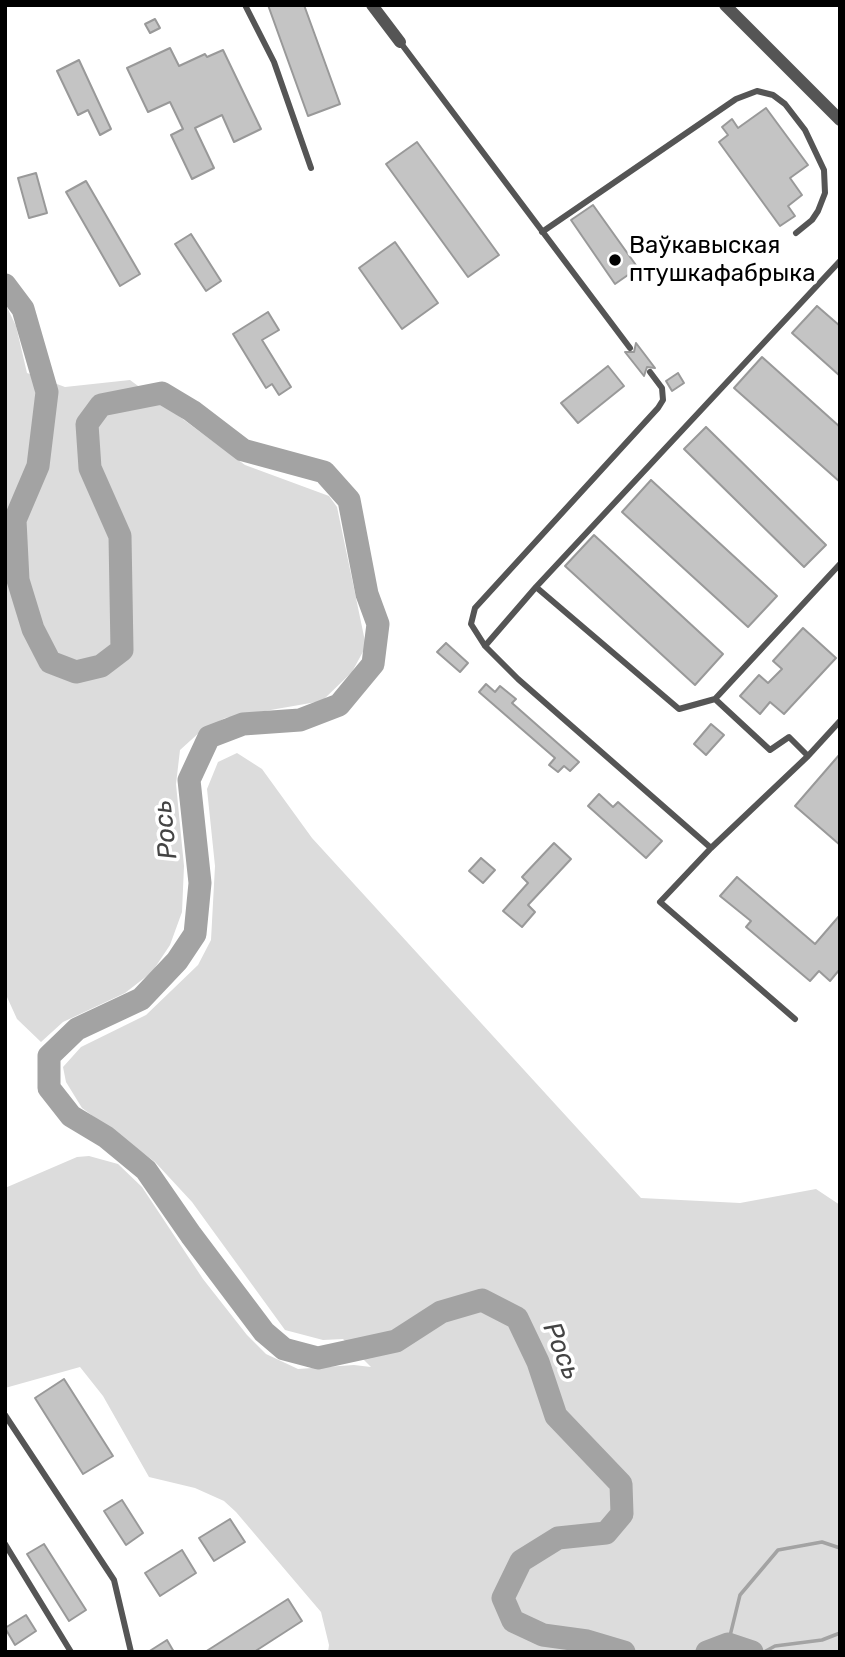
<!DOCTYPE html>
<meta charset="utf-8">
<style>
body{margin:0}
#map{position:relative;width:845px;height:1657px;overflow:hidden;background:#fff;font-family:Rubik,sans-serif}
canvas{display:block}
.frame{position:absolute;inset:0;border:7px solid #000;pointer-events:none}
</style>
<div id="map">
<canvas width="845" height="1657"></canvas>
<div class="frame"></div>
</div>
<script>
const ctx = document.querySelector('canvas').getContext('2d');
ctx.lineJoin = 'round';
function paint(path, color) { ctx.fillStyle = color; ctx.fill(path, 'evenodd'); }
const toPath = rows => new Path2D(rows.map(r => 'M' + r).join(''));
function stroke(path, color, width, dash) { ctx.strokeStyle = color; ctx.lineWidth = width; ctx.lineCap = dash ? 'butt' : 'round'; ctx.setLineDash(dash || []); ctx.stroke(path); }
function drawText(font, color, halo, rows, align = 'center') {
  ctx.font = font + ' Rubik,sans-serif'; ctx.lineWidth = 7; ctx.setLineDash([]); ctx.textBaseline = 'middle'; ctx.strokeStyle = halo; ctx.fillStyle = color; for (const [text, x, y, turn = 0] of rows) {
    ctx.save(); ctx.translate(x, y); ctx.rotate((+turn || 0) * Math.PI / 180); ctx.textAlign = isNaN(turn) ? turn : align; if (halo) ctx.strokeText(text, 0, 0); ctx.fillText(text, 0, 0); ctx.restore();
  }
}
const green = toPath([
 [5,303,16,326,27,373,65,387,130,380,245,465,329,496,337,507,366,646,352,672,322,701,225,718,201,731,180,750,176,784,184,866,182,912,170,945,152,972,125,993,63,1022,41,1042,17,1019,7,997,5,904],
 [237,753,262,769,312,838,641,1198,740,1203,816,1189,840,1205,840,1652,328,1652,329,1645,321,1612,236,1512,224,1501,195,1488,149,1477,103,1396,80,1367,5,1388,5,1188,77,1157,89,1156,118,1164,142,1187,203,1279,247,1335,266,1354,298,1369,354,1365,371,1367,343,1339,323,1340,285,1330,192,1202,155,1162,82,1108,66,1082,63,1067,81,1047,146,1015,198,965,211,940,215,866,207,789,218,762]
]);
const stream = toPath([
 [728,1644,740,1595,778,1550,822,1542,840,1548],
 [764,1652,775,1646,822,1640,840,1633]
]);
const river = toPath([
 [5,285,23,309,47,392,38,466,15,520,18,580,33,629,50,662,76,672,101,666,122,650,120,536,90,468,87,424,101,405,162,393,192,411,243,450,324,472,349,500,367,594,378,624,373,664,339,705,300,720,243,724,209,737,189,780,200,883,195,934,177,961,141,999,77,1029,49,1056,49,1088,71,1116,106,1137,146,1170,191,1235,264,1332,284,1349,318,1358,396,1341,441,1312,482,1300,517,1318,538,1362,556,1416,621,1484,622,1514,606,1533,558,1538,521,1561,503,1598,513,1621,543,1635,587,1641,624,1652],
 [707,1652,728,1644,752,1652]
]);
const building = toPath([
 [268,5,304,5,340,104,308,116,268,5],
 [155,19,160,28,150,33,145,24,155,19],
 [170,48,179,66,205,54,207,57,223,50,261,129,234,142,222,115,195,128,214,168,192,179,171,135,183,129,170,102,148,112,127,68,170,48],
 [79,60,111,129,100,135,88,110,78,115,57,71,79,60],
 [766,108,808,165,790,178,802,195,788,206,795,216,780,226,719,142,728,135,722,127,732,119,738,128,766,108],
 [417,142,499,255,468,277,386,164,417,142],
 [36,173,47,213,29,218,18,178,36,173],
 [86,181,140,274,120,286,66,192,86,181],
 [593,205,638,268,615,284,571,220,593,205],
 [191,234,221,281,206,291,175,244,191,234],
 [395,242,438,303,402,329,359,268,395,242],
 [817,306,840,326,840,376,792,333,817,306],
 [268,312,279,330,262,340,291,387,279,395,272,384,266,388,233,334,268,312],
 [636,343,655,368,647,367,644,376,625,352,634,352,636,343],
 [762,357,840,427,840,482,734,388,762,357],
 [608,366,624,386,578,423,561,403,608,366],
 [678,373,684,383,672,391,666,381,678,373],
 [706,427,826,545,804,567,684,449,706,427],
 [651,480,777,596,748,627,622,512,651,480],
 [594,535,723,654,695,685,565,566,594,535],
 [803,628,836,658,784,714,770,702,760,714,740,696,759,675,768,683,782,669,773,661,803,628],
 [446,643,468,663,460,672,437,652,446,643],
 [486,684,495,692,500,686,516,699,512,703,579,762,570,771,564,766,558,772,549,765,555,758,479,692,486,684],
 [711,724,724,735,706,755,694,744,711,724],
 [840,754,840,845,795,806,840,754],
 [599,794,613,807,618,802,662,841,646,858,588,806,599,794],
 [554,843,571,859,528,905,535,912,522,927,503,911,528,883,522,877,554,843],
 [481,858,495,870,483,883,469,871,481,858],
 [737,877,815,944,840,915,840,969,830,981,819,971,810,981,746,927,751,921,720,896,737,877],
 [64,1379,113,1456,83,1474,35,1398,64,1379],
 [122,1500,143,1533,126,1545,104,1511,122,1500],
 [230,1519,245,1542,214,1561,199,1538,230,1519],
 [44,1544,86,1610,69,1621,27,1554,44,1544],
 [182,1550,196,1573,160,1596,145,1573,182,1550],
 [288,1599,302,1621,254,1652,205,1652,288,1599],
 [26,1615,36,1631,15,1645,5,1628,26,1615],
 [167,1640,174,1652,148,1652,167,1640]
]);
const lane = toPath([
 [245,5,274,62,311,168],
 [400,42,630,348],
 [542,232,736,99,757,91,773,95,785,104,805,130,824,170,825,193,818,211,812,220,796,233],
 [650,372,662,388,663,400,658,408,475,608,471,624,485,646,518,679,711,848],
 [536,587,679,709,715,699],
 [485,646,536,587,840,261],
 [808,756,789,737,770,750,715,699,840,564],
 [795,1019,660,902,711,848,808,756,840,721],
 [5,1415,114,1580,131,1652],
 [5,1544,71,1652]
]);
const street = toPath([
 [372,5,400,42],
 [725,5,840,120]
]);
const markers = [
 [615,260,7,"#000"]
];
const poiNames = [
 ["Ваўкавыская",629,246],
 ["птушкафабрыка",629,274]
];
const waterNames = [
 ["Рось",166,830,-96],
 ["Рось",561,1351,68]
];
paint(green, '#dcdcdc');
stroke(stream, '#a3a3a3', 3.5);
stroke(river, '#a3a3a3', 23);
paint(building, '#c4c4c4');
stroke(building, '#999', 2);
stroke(lane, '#555', 6);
stroke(street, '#555', 12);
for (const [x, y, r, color] of markers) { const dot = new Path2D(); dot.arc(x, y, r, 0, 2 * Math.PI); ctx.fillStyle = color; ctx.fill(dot); stroke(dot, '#fff', 2.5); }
drawText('24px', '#000', '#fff', poiNames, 'left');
drawText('italic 26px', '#444', '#fff', waterNames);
</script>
